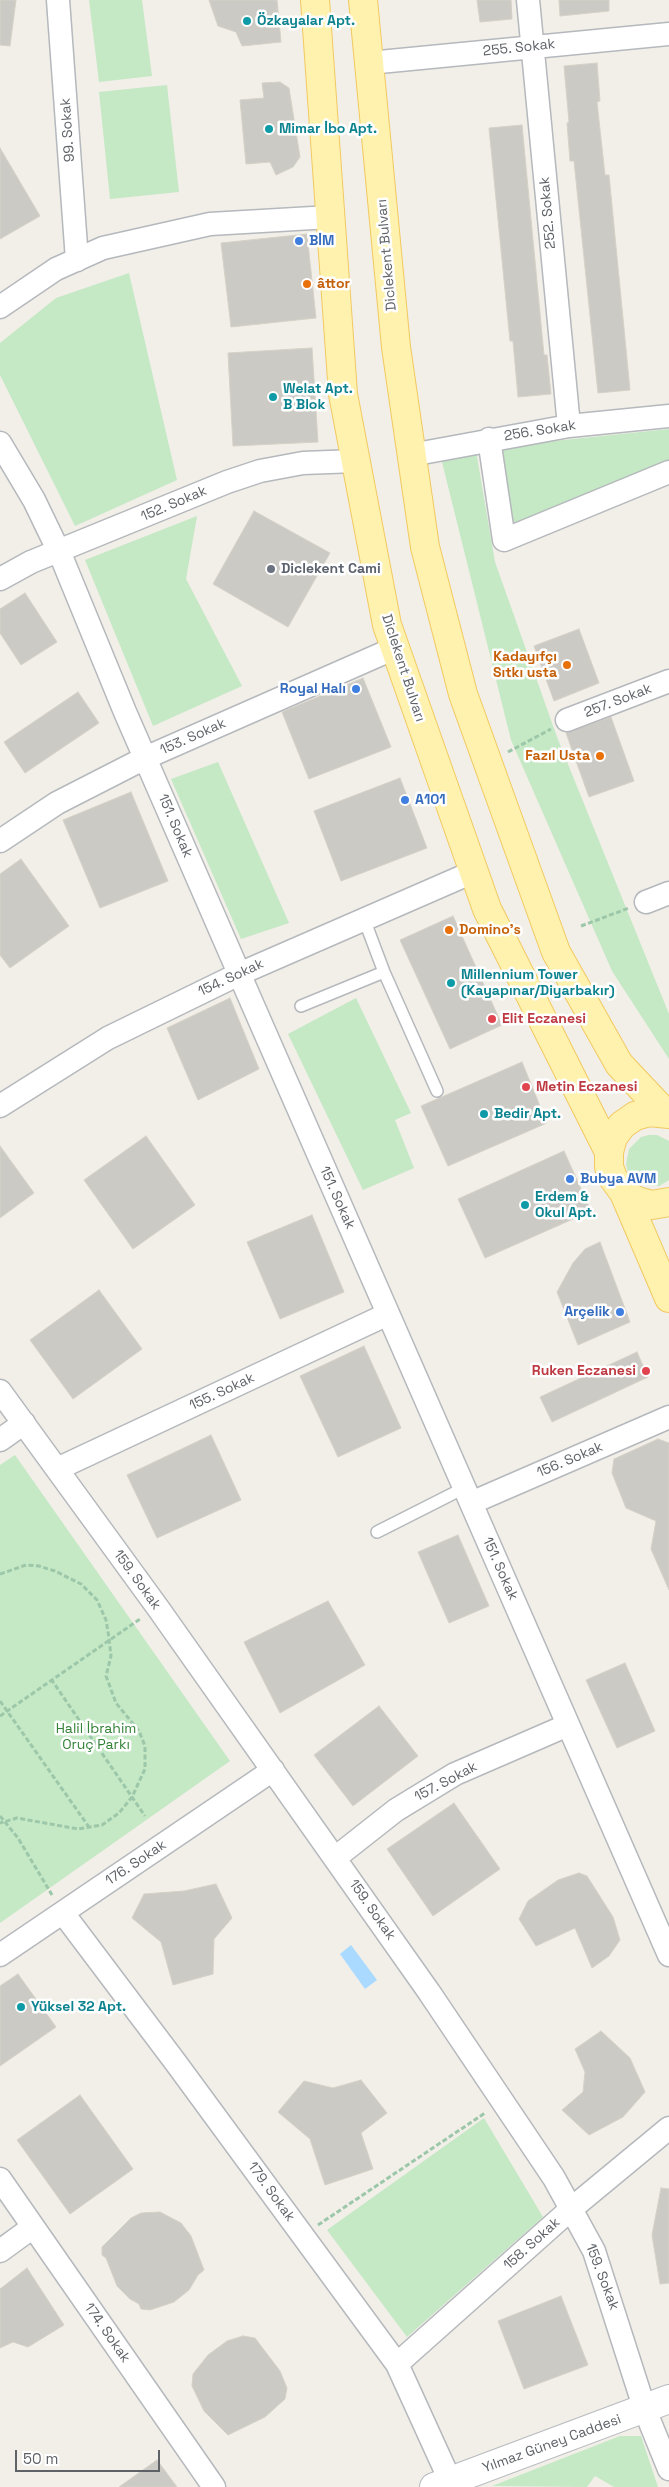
<!DOCTYPE html>
<meta charset="utf-8">
<style>
body{margin:0}
#map{position:relative;width:669px;height:2487px;overflow:hidden;background:#f1efe8;font-family:"Space Grotesk",sans-serif}
canvas{display:block}
.scale{position:absolute;left:15px;top:2450px;width:145px;height:22px;box-sizing:border-box;border:2px solid #5f6368;border-top:0;padding-left:6px;font-size:15px;line-height:18px;white-space:nowrap;color:#5f6368;-webkit-text-stroke:4px #fff;paint-order:stroke}
</style>
<div id="map">
<canvas width="669" height="2487"></canvas>
<div class="scale">50 m</div>
</div>
<script>
const ctx = document.querySelector('canvas').getContext('2d');
ctx.lineJoin = 'round';
function paint(path, color) { ctx.fillStyle = color; ctx.fill(path, 'evenodd'); }
const toPath = rows => new Path2D(rows.map(r => 'M' + r).join(''));
function stroke(path, color, width, dash) { ctx.strokeStyle = color; ctx.lineWidth = width; ctx.lineCap = dash ? 'butt' : 'round'; ctx.setLineDash(dash || []); ctx.stroke(path); }
function drawText(font, color, halo, rows, align = 'center') {
  ctx.font = font + ' "Space Grotesk",sans-serif'; ctx.lineWidth = 5; ctx.setLineDash([]); ctx.textBaseline = 'middle'; ctx.strokeStyle = halo; ctx.fillStyle = color; for (const [text, x, y, turn = 0] of rows) {
    ctx.save(); ctx.translate(x, y); ctx.rotate((+turn || 0) * Math.PI / 180); ctx.textAlign = isNaN(turn) ? turn : align; if (halo) ctx.strokeText(text, 0, 0); ctx.fillText(text, 0, 0); ctx.restore();
  }
}
const green = toPath([
 [89,0,142,0,152,76,99,82],
 [167,85,179,192,110,199,99,92],
 [129,273,177,480,75,526,0,375,0,343,56,298],
 [669,429,669,464,509,528,497,447],
 [476,451,495,562,557,737,669,1014,669,1059,612,971,511,740,441,458],
 [197,516,186,579,242,686,153,726,85,560],
 [218,762,289,923,241,939,171,779],
 [356,998,411,1113,395,1120,414,1168,363,1190,288,1034],
 [649,1135,657,1135,669,1141,669,1180,659,1186,641,1185,628,1173,626,1164,629,1149,641,1137],
 [15,1455,230,1761,0,1923,0,1465],
 [484,2118,543,2217,407,2337,327,2230],
 [620,2436,641,2436,658,2487,614,2487,595,2476,587,2487,492,2486]
]);
const water = toPath([
 [351,1945,377,1980,365,1989,340,1954]
]);
const building = toPath([
 [0,0,16,0,10,46,0,45,0,0],
 [209,0,277,0,281,42,242,46,236,32,218,26,209,0],
 [477,0,511,0,512,19,480,22,477,0],
 [559,0,609,0,609,11,560,16,559,0],
 [597,63,600,101,597,102,605,175,609,175,630,390,598,393,574,161,570,161,567,123,569,122,564,66,597,63],
 [280,82,289,88,300,157,293,167,276,175,270,162,246,164,240,100,264,98,262,83,280,82],
 [522,125,544,355,547,355,551,394,518,397,513,341,510,341,489,128,522,125],
 [0,148,40,216,0,239,0,148],
 [307,234,316,318,231,327,221,243,307,234],
 [312,348,318,442,233,446,228,353,312,348],
 [254,511,330,553,288,627,213,584,254,511],
 [25,593,57,642,21,665,0,633,0,609,25,593],
 [579,629,599,683,554,701,534,646,579,629],
 [363,678,391,747,309,779,282,712,363,678],
 [78,692,99,723,25,773,4,742,78,692],
 [611,717,634,781,589,797,566,733,611,717],
 [400,778,427,848,341,881,314,811,400,778],
 [131,792,168,881,100,908,63,820,131,792],
 [21,859,69,926,10,968,0,955,0,874,21,859],
 [453,916,502,1025,450,1049,400,940,453,916],
 [230,998,259,1069,198,1100,167,1028,230,998],
 [522,1062,547,1123,448,1166,421,1106,522,1062],
 [146,1136,195,1205,133,1249,84,1180,146,1136],
 [0,1146,34,1193,0,1218,0,1146],
 [564,1151,591,1211,485,1258,458,1199,564,1151],
 [312,1215,344,1292,280,1319,247,1242,312,1215],
 [600,1242,630,1322,578,1345,557,1292,573,1263,585,1249,600,1242],
 [99,1290,142,1349,73,1399,30,1340,99,1290],
 [364,1346,401,1428,338,1457,300,1376,364,1346],
 [637,1352,648,1377,552,1422,540,1397,637,1352],
 [211,1435,241,1500,157,1538,127,1475,211,1435],
 [658,1439,669,1443,669,1590,651,1549,656,1521,626,1508,612,1473,614,1459,658,1439],
 [458,1535,489,1606,449,1623,418,1552,458,1535],
 [328,1601,365,1665,280,1713,244,1642,328,1601],
 [625,1663,655,1731,617,1748,586,1680,625,1663],
 [379,1706,418,1756,353,1806,314,1755,379,1706],
 [454,1803,500,1869,433,1916,387,1849,454,1803],
 [579,1873,587,1876,613,1917,620,1940,609,1956,592,1968,575,1928,536,1946,519,1919,528,1901,558,1880,579,1873],
 [216,1884,232,1918,214,1939,213,1974,173,1985,161,1942,132,1918,144,1894,184,1891,216,1884],
 [18,1974,56,2027,0,2066,0,1986,18,1974],
 [601,2031,630,2058,645,2092,623,2117,589,2135,562,2110,583,2092,585,2072,575,2049,601,2031],
 [361,2080,387,2113,361,2133,373,2169,325,2185,310,2139,278,2112,304,2081,333,2088,361,2080],
 [80,2095,133,2169,70,2214,17,2140,80,2095],
 [661,2188,669,2189,669,2283,660,2284,652,2235,661,2188],
 [160,2212,181,2223,191,2236,204,2270,198,2275,189,2290,174,2302,150,2310,141,2309,139,2304,130,2299,117,2286,106,2258,102,2255,102,2247,131,2218,141,2213,160,2212],
 [27,2268,64,2325,28,2347,13,2342,0,2348,0,2289,27,2268],
 [561,2296,588,2365,524,2389,498,2321,561,2296],
 [243,2336,255,2338,280,2371,287,2388,285,2399,265,2417,228,2435,204,2411,192,2386,193,2374,208,2355,227,2341,243,2336],
 [157,2460,177,2487,119,2487,157,2460]
]);
const path = toPath([
 [508,752,551,729],
 [581,926,629,908],
 [0,1574,26,1565,39,1566,55,1571,81,1584,97,1600,106,1620,109,1638,111,1656,106,1676,116,1703,139,1731,145,1746,145,1769,132,1797,119,1813,102,1825,78,1829,17,1818,0,1823],
 [51,1679,145,1816],
 [0,1701,89,1827],
 [0,1716,140,1619],
 [0,1816,18,1838,52,1895],
 [318,2225,485,2113]
]);
const lane = toPath([
 [364,919,384,972,437,1091],
 [301,1006,384,972],
 [377,1532,464,1488]
]);
const street = toPath([
 [58,0,77,260],
 [528,0,569,426],
 [369,63,669,34],
 [0,307,56,269,103,248,210,224,330,217],
 [489,439,504,540,669,472],
 [0,443,34,500,61,556,125,712,252,1003,669,1955],
 [411,455,569,426,669,416],
 [0,579,31,562,227,482,260,471,303,463,356,461],
 [567,720,669,681],
 [0,841,57,803,145,758,395,648],
 [646,902,669,893],
 [0,1106,108,1038,239,974,473,872],
 [0,1391,158,1608,429,1992,554,2178,594,2251,645,2410,669,2469],
 [0,1440,24,1423],
 [57,1469,388,1314],
 [471,1503,669,1417],
 [335,1858,396,1810,455,1774,568,1725],
 [63,1913,176,2063,397,2364,453,2487],
 [0,1955,273,1770],
 [0,2179,214,2487],
 [0,2251,33,2227],
 [397,2364,571,2209,669,2128]
]);
const secondary = toPath([
 [434,2487,669,2399]
]);
const primary = toPath([
 [315,0,343,394,387,625,487,909,609,1152],
 [363,0,396,347,425,547,463,694,556,952,619,1064,665,1113],
 [669,1114,649,1112,635,1116,622,1125,613,1137,609,1152,609,1167,613,1178,624,1193,637,1201,652,1205,669,1202],
 [624,1193,669,1298]
]);
const markers = [
 [247,21,5,"#0f9aa8"],
 [269,129,5,"#0f9aa8"],
 [299,241,5,"#3f7fe0"],
 [307,284,5,"#e8710a"],
 [273,397,5,"#0f9aa8"],
 [271,569,5,"#6b7280"],
 [567,665,5,"#e8710a"],
 [356,689,5,"#3f7fe0"],
 [600,756,5,"#e8710a"],
 [405,800,5,"#3f7fe0"],
 [449,930,5,"#e8710a"],
 [451,983,5,"#0f9aa8"],
 [492,1019,5,"#e0444e"],
 [526,1087,5,"#e0444e"],
 [484,1114,5,"#0f9aa8"],
 [570,1179,5,"#3f7fe0"],
 [525,1205,5,"#0f9aa8"],
 [620,1312,5,"#3f7fe0"],
 [646,1371,5,"#e0444e"],
 [21,2007,5,"#0f9aa8"]
];
const cultureNames = [
 ["Özkayalar Apt.",257,21],
 ["Mimar İbo Apt.",279,129],
 ["Welat Apt.",283,389],
 ["B Blok",283,405],
 ["Millennium Tower",461,975],
 ["(Kayapınar/Diyarbakır)",461,991],
 ["Bedir Apt.",494,1114],
 ["Erdem &",535,1197],
 ["Okul Apt.",535,1213],
 ["Yüksel 32 Apt.",31,2007]
];
const streetNames = [
 ["255. Sokak",519,48,-6],
 ["99. Sokak",68,130,-94],
 ["252. Sokak",548,213,-95],
 ["Diclekent Bulvarı",387,255,-95],
 ["256. Sokak",540,431,-9],
 ["152. Sokak",174,504,-23],
 ["Diclekent Bulvarı",403,668,72],
 ["257. Sokak",618,701,-21],
 ["153. Sokak",193,737,-24],
 ["151. Sokak",175,826,67],
 ["154. Sokak",231,978,-25],
 ["151. Sokak",337,1198,66],
 ["155. Sokak",222,1392,-25],
 ["156. Sokak",570,1460,-23],
 ["151. Sokak",500,1569,66],
 ["159. Sokak",137,1580,54],
 ["157. Sokak",446,1782,-28],
 ["176. Sokak",136,1863,-34],
 ["159. Sokak",372,1910,55],
 ["179. Sokak",271,2192,54],
 ["158. Sokak",532,2244,-42],
 ["159. Sokak",602,2277,69],
 ["174. Sokak",107,2333,55],
 ["Yılmaz Güney Caddesi",552,2444,-20]
];
const shopNames = [
 ["BİM",309,241],
 ["Royal Halı",346,689,"right"],
 ["A101",415,800],
 ["Bubya AVM",580,1179],
 ["Arçelik",610,1312,"right"]
];
const foodNames = [
 ["âttor",317,284],
 ["Kadayıfçı",557,657,"right"],
 ["Sıtkı usta",557,673,"right"],
 ["Fazıl Usta",590,756,"right"],
 ["Domino's",459,930]
];
const worshipNames = [
 ["Diclekent Cami",281,569]
];
const healthNames = [
 ["Elit Eczanesi",502,1019],
 ["Metin Eczanesi",536,1087],
 ["Ruken Eczanesi",636,1371,"right"]
];
const parkNames = [
 ["Halil İbrahim",96,1729],
 ["Oruç Parkı",96,1745]
];
paint(green, '#c5e8c5');
paint(water, '#aadaff');
paint(building, '#cccac5');
stroke(building, '#d6d1c6', 1);
stroke(lane, '#b5b8bc', 14);
stroke(street, '#b5b8bc', 25);
stroke(secondary, '#b6babf', 30);
stroke(primary, '#f2c960', 30);
stroke(path, '#9cc7a9', 3, [5, 2.5]);
stroke(lane, '#fff', 11);
stroke(street, '#fff', 22);
stroke(secondary, '#fff', 28);
stroke(primary, '#fff2af', 28);
for (const [x, y, r, color] of markers) { const dot = new Path2D(); dot.arc(x, y, r, 0, 2 * Math.PI); ctx.fillStyle = color; ctx.fill(dot); stroke(dot, '#fff', 2); }
drawText('bold 14px', '#0d838f', '#fff', cultureNames, 'left');
drawText('14px', '#5f6368', '#fff', streetNames);
drawText('bold 14px', '#366cbe', '#fff', shopNames, 'left');
drawText('bold 14px', '#c56008', '#fff', foodNames, 'left');
drawText('bold 14px', '#5b616d', '#fff', worshipNames, 'left');
drawText('bold 14px', '#be3a42', '#fff', healthNames, 'left');
drawText('14px', '#348238', '#fff', parkNames);
</script>
